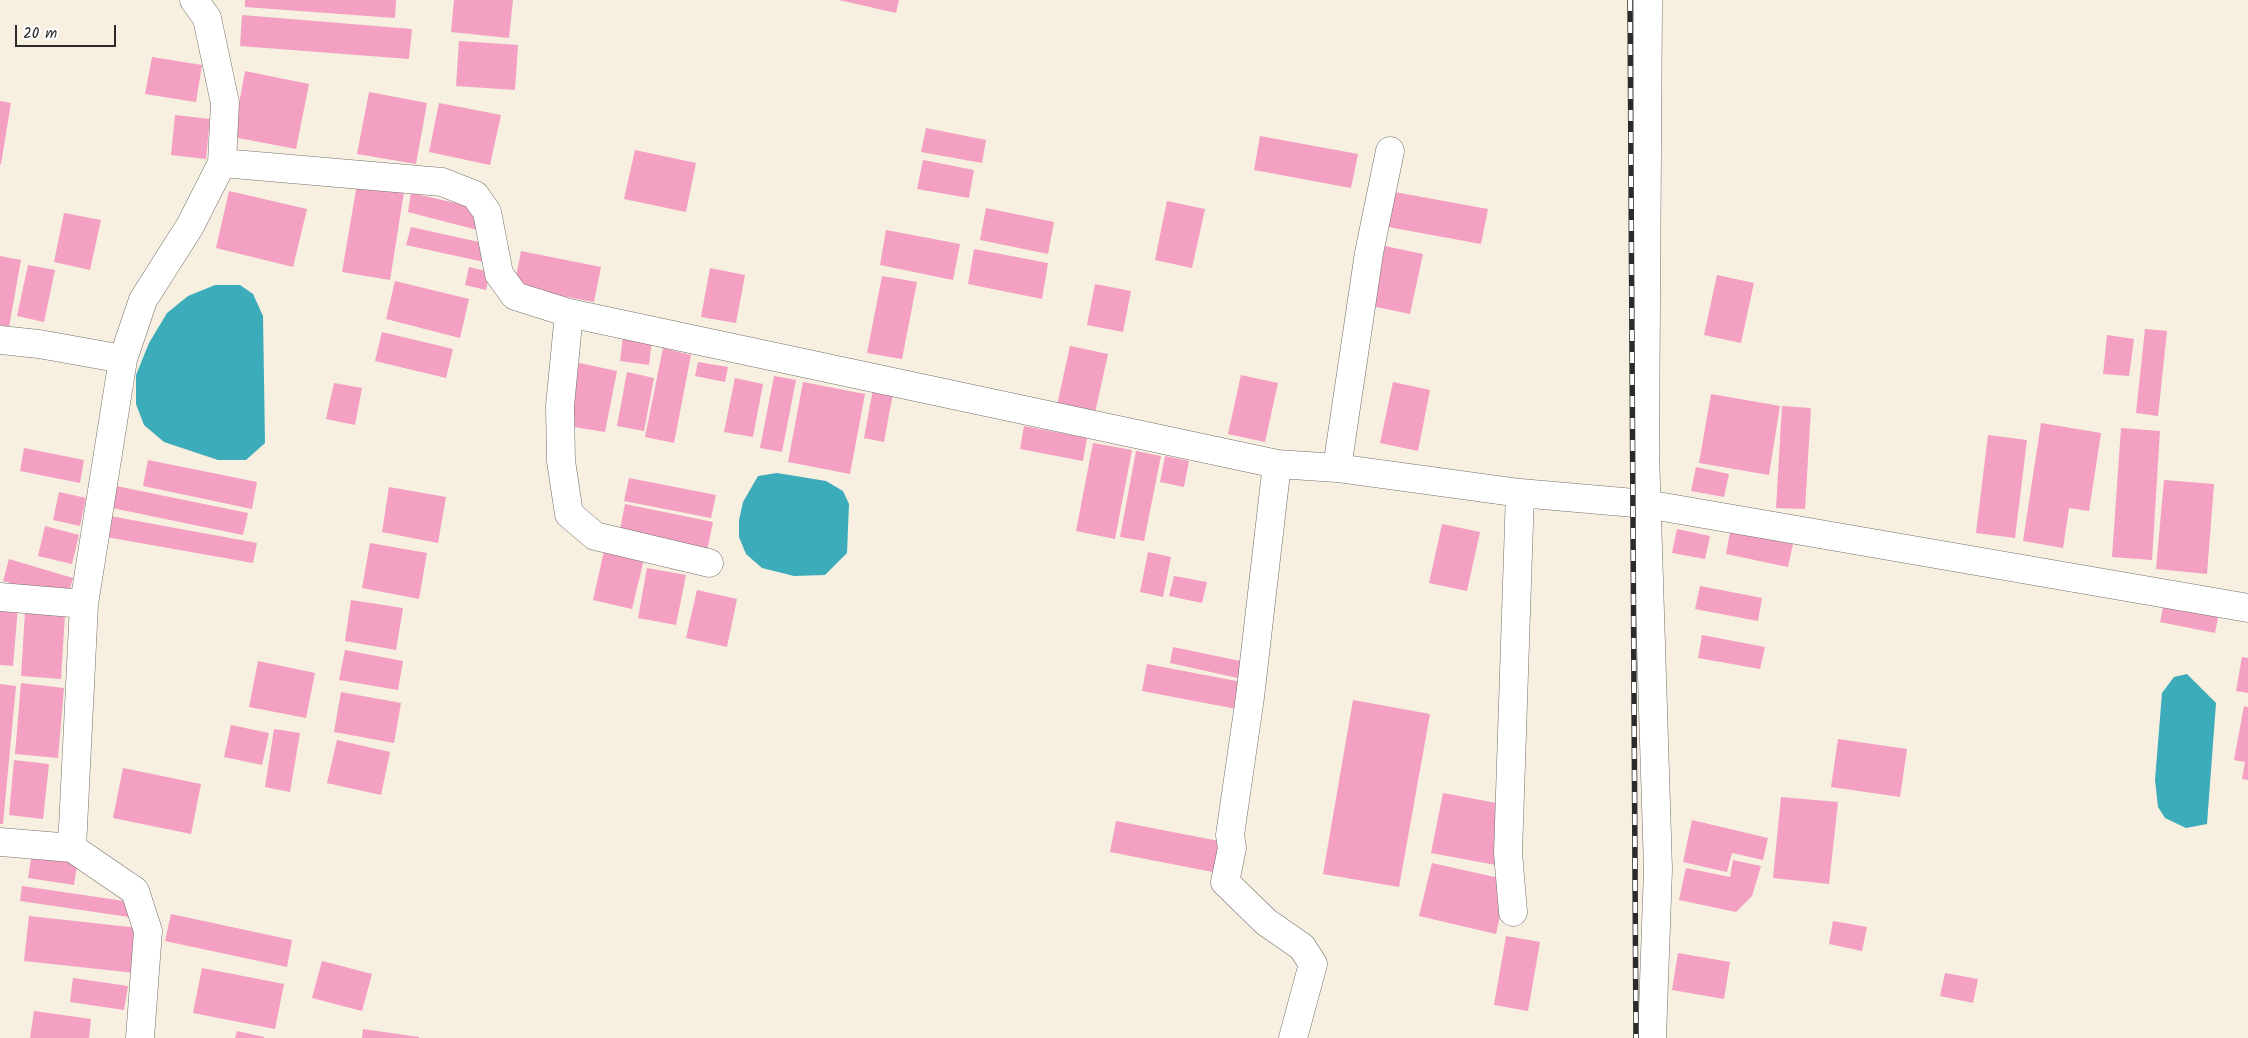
<!DOCTYPE html>
<style>
body{margin:0}
#map{position:relative;width:2248px;height:1038px;overflow:hidden;background:#f7efe0;font-family:Kalam,sans-serif}
canvas{display:block}
.scale{position:absolute;left:15px;top:25px;width:101px;height:22px;box-sizing:border-box;border:2px solid #2b2b2b;border-top:0;padding-left:6px;font-size:15px;line-height:18px;white-space:nowrap;color:#2b2b2b;-webkit-text-stroke:4px #fff;paint-order:stroke}
</style>
<div id="map">
<canvas width="2248" height="1038"></canvas>
<div class="scale">20 m</div>
</div>
<script>
const ctx = document.querySelector('canvas').getContext('2d');
ctx.lineJoin = 'round';
function paint(path, color) { ctx.fillStyle = color; ctx.fill(path, 'evenodd'); }
const toPath = rows => new Path2D(rows.map(r => 'M' + r).join(''));
function stroke(path, color, width, dash) { ctx.strokeStyle = color; ctx.lineWidth = width; ctx.lineCap = dash ? 'butt' : 'round'; ctx.setLineDash(dash || []); ctx.stroke(path); }
const water = toPath([
 [215,285,240,285,253,294,263,316,265,443,246,460,218,460,164,442,144,425,136,404,136,375,149,343,167,313,188,296],
 [777,473,826,481,843,491,849,504,847,553,825,575,794,576,762,568,746,554,739,537,739,520,743,502,758,476],
 [2187,674,2216,703,2207,824,2186,828,2165,818,2158,807,2155,780,2162,693,2174,677]
]);
const building = toPath([
 [245,0,396,0,395,18,245,7],
 [454,0,513,0,509,38,451,32],
 [839,0,899,0,896,13],
 [242,15,412,29,409,59,240,46],
 [459,41,518,45,515,90,456,86],
 [152,57,202,65,196,102,145,94],
 [245,71,309,84,296,149,233,137],
 [369,92,427,103,416,164,357,154],
 [0,101,11,103,1,164,0,164],
 [439,103,501,115,490,165,429,152],
 [175,115,210,119,206,159,171,155],
 [926,128,986,140,982,163,921,152],
 [1260,136,1358,154,1351,188,1254,170],
 [635,150,696,163,686,212,624,199],
 [923,160,974,170,969,198,917,189],
 [357,184,404,192,390,280,342,272],
 [229,191,307,209,293,267,216,248],
 [1389,191,1488,209,1481,244,1383,226],
 [411,193,478,208,485,232,408,212],
 [1167,201,1205,209,1192,268,1155,260],
 [986,208,1054,222,1048,254,980,240],
 [64,213,101,220,90,270,54,262],
 [411,227,488,244,484,262,406,245],
 [886,230,960,244,953,280,880,265],
 [1385,246,1423,254,1410,314,1372,306],
 [974,249,1048,263,1042,299,968,284],
 [521,251,601,267,594,302,514,287],
 [0,256,21,260,9,327,0,325],
 [28,265,55,270,44,322,17,316],
 [469,267,490,272,486,290,465,285],
 [710,268,745,275,736,323,701,317],
 [1717,275,1754,283,1741,343,1704,335],
 [882,276,917,282,902,359,867,353],
 [395,281,469,299,460,338,386,319],
 [1095,284,1131,291,1123,332,1087,325],
 [2145,329,2167,331,2158,416,2136,413],
 [382,332,453,349,446,378,375,361],
 [2107,335,2134,339,2129,376,2103,374],
 [623,336,652,340,649,365,620,361],
 [1070,346,1108,354,1095,413,1057,405],
 [663,348,691,355,674,443,645,437],
 [698,362,728,367,725,382,695,376],
 [579,363,617,371,605,432,568,426],
 [627,372,654,378,644,431,617,426],
 [1241,375,1278,383,1265,442,1228,434],
 [774,376,796,380,782,452,760,448],
 [735,378,763,384,753,437,724,432],
 [803,382,865,394,850,474,788,462],
 [1393,382,1430,390,1418,451,1380,443],
 [334,383,362,388,355,425,326,419],
 [873,389,893,393,884,442,864,438],
 [1711,394,1780,406,1769,475,1699,463],
 [1782,406,1811,408,1805,509,1776,508],
 [2041,423,2101,433,2089,511,2069,508,2063,548,2023,541],
 [1024,426,1087,438,1083,461,1020,449],
 [2121,428,2160,431,2152,560,2112,557],
 [1988,435,2027,440,2015,538,1976,533],
 [1093,443,1132,450,1115,539,1076,531],
 [24,448,84,460,80,483,20,471],
 [1136,451,1161,456,1144,541,1120,537],
 [1165,456,1189,461,1184,487,1160,482],
 [148,460,257,482,252,509,143,486],
 [1696,467,1729,474,1724,497,1691,491],
 [629,478,716,495,711,518,624,501],
 [2164,480,2214,484,2207,574,2156,569],
 [116,486,248,513,243,535,112,508],
 [389,487,446,497,438,543,382,532],
 [59,492,86,498,80,526,53,520],
 [625,504,713,522,707,551,619,534],
 [110,516,257,543,253,563,106,537],
 [1442,524,1480,532,1467,591,1429,583],
 [45,526,79,535,72,564,38,556],
 [1677,529,1710,536,1705,559,1672,553],
 [1730,532,1793,544,1788,567,1726,554],
 [370,543,427,553,419,599,362,588],
 [604,551,644,559,632,609,593,600],
 [1148,552,1171,557,1163,597,1140,592],
 [9,559,73,578,67,599,3,581],
 [647,568,686,575,676,625,638,618],
 [1174,576,1207,582,1202,603,1169,596],
 [1700,586,1762,598,1758,621,1695,609],
 [697,590,737,599,727,647,686,638],
 [351,600,403,608,396,650,345,641],
 [2164,602,2219,612,2215,633,2160,622],
 [0,606,18,607,13,666,0,665],
 [25,612,65,615,61,679,21,676],
 [1702,635,1765,647,1760,669,1698,658],
 [1173,647,1245,662,1242,679,1170,663],
 [345,650,403,661,398,690,339,680],
 [2242,657,2248,658,2248,693,2236,691],
 [258,661,315,673,306,718,249,707],
 [1147,664,1247,683,1242,710,1142,691],
 [21,683,64,688,58,758,15,754],
 [0,684,16,686,3,824,0,824],
 [341,692,401,703,394,743,334,732],
 [1353,700,1430,714,1399,887,1323,874],
 [2244,706,2248,707,2248,780,2242,779,2245,762,2234,760],
 [231,725,269,733,262,765,224,757],
 [274,729,300,733,290,792,265,787],
 [1838,739,1907,749,1900,797,1831,787],
 [337,740,390,752,381,795,327,783],
 [14,760,49,764,43,819,9,815],
 [123,768,201,784,191,834,113,818],
 [1443,793,1507,805,1496,865,1431,853],
 [1781,797,1838,802,1829,884,1773,878],
 [1692,820,1768,838,1763,860,1732,853,1727,872,1683,862],
 [1116,821,1229,843,1223,874,1110,852],
 [32,852,78,859,74,885,28,878],
 [1733,860,1761,866,1752,896,1736,912,1679,900,1686,868,1730,877],
 [1432,863,1508,880,1496,934,1419,916],
 [22,886,131,902,129,917,20,901],
 [171,914,292,940,287,967,165,941],
 [29,916,139,928,135,973,24,961],
 [1833,921,1867,927,1862,951,1829,944],
 [1506,936,1540,942,1528,1011,1494,1005],
 [1678,953,1730,962,1724,999,1672,990],
 [322,961,372,974,362,1011,312,998],
 [202,968,284,984,275,1029,193,1013],
 [1945,973,1978,979,1973,1003,1940,996],
 [73,978,128,986,124,1010,70,1002],
 [34,1011,91,1019,89,1038,30,1038],
 [363,1029,419,1037,419,1038,362,1038],
 [237,1031,264,1037,264,1038,235,1038]
]);
const minor = toPath([
 [1648,0,1645,453,1658,869,1652,1038],
 [222,163,442,182,475,195,487,212,499,274,515,296,569,313,1277,464,1337,468,1520,493,1646,504,2248,608],
 [569,313,560,406,561,461,569,514,595,536,709,563],
 [0,340,39,344,123,359],
 [1277,464,1250,697,1230,835,1232,848,1225,882,1266,922,1302,947,1313,964,1293,1038],
 [1337,468,1369,253,1390,151],
 [0,597,84,604],
 [0,842,72,848,135,891,148,931,140,1038],
 [72,848,84,604,123,359,143,300,190,226,222,163,225,103,207,18,194,0],
 [1513,912,1508,853,1520,493]
]);
const rail = toPath([
 [1630,0,1636,1038]
]);
paint(water, '#3cabba');
paint(building, '#f3a0c2');
stroke(minor, '#72706a', 29);
stroke(minor, '#fff', 28);
stroke(rail, '#2b2b2b', 5.5);
stroke(rail, '#fff', 4, [11]);
</script>
